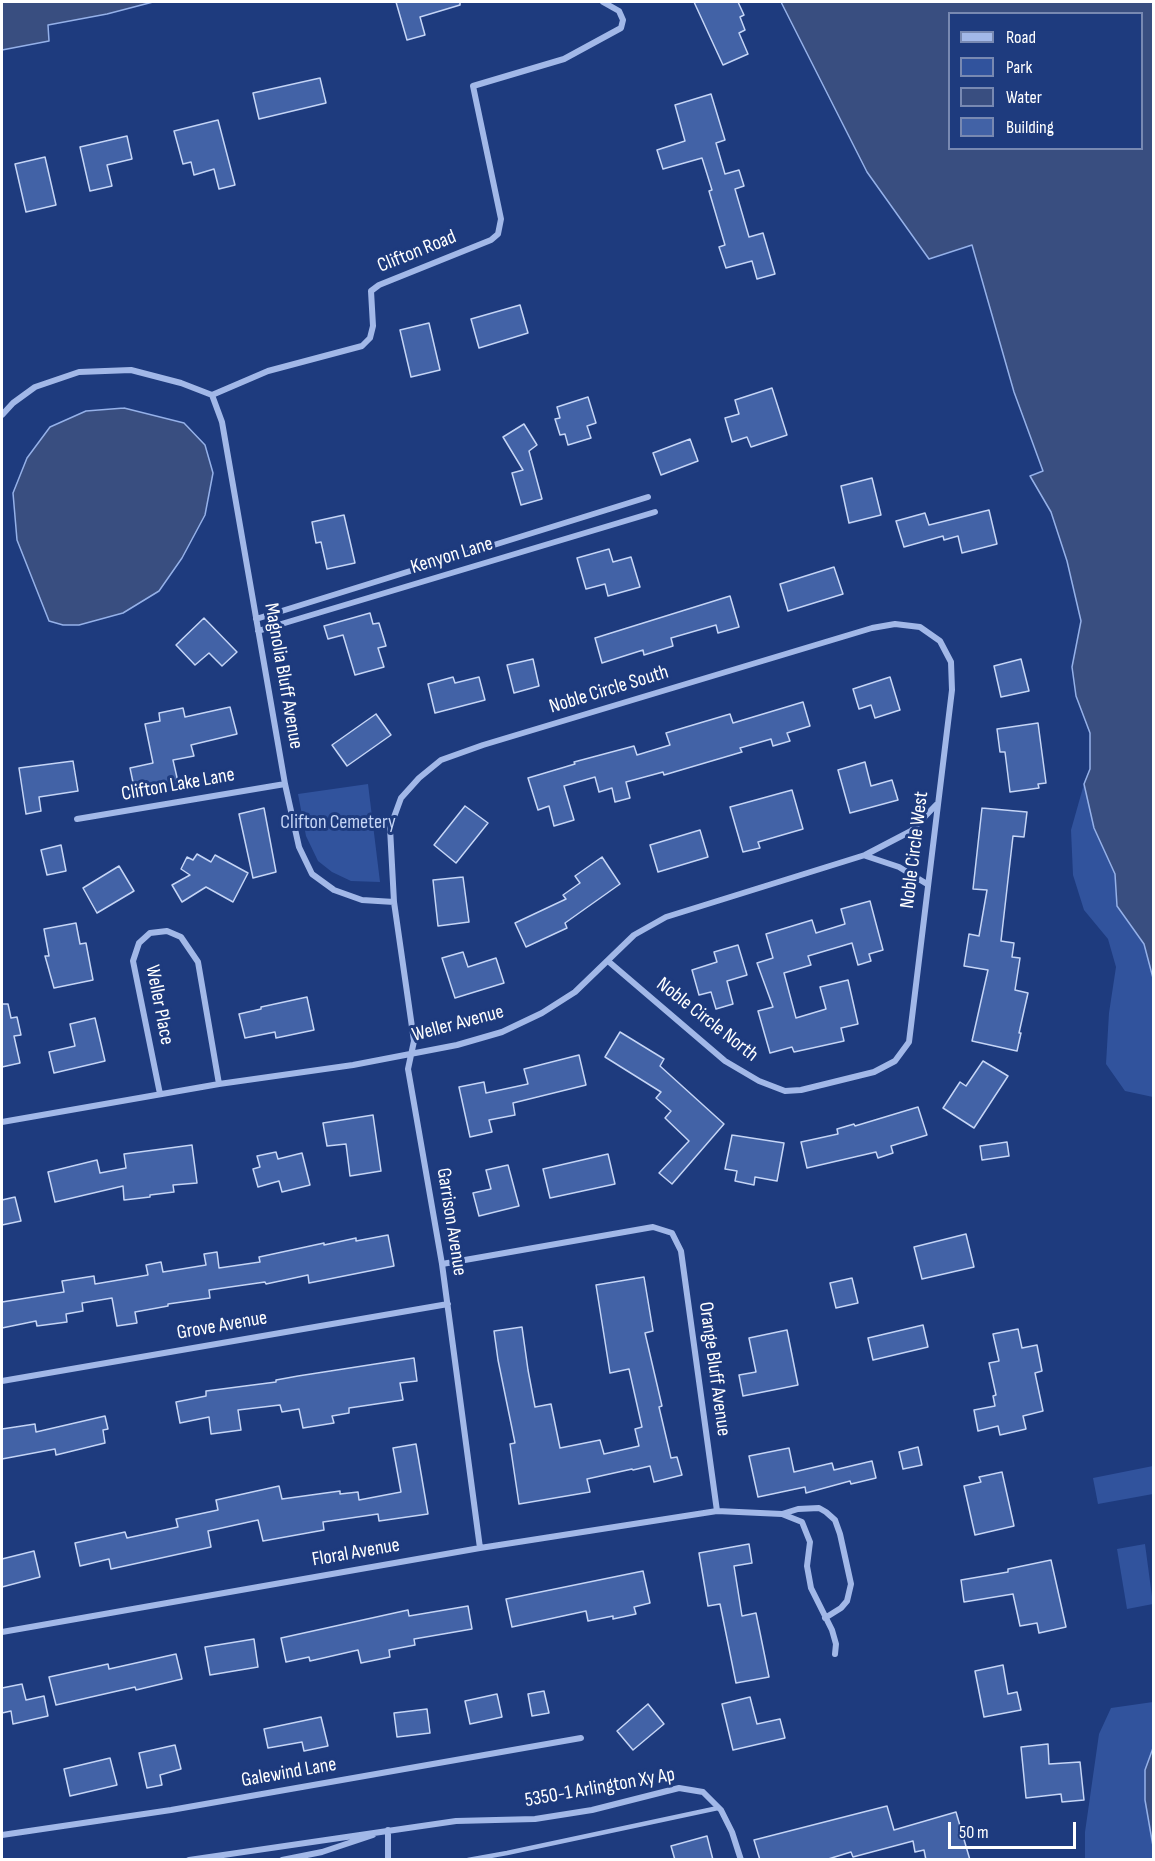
<!DOCTYPE html>
<style>
body{margin:0}
#map{position:relative;width:1155px;height:1861px;overflow:hidden;background:#1e3b7e;font-family:"Sofia Sans Condensed",sans-serif}
canvas{display:block}
.frame{position:absolute;inset:0;border:3px solid #fff;pointer-events:none}
.legend{position:absolute;left:948px;top:12px;width:195px;height:138px;box-sizing:border-box;background:#1e3b7e;border:2px solid #7889b2;margin:0;padding:8px 10px;list-style:none;font-size:18px;color:#fff}
.legend li{display:flex;align-items:center;gap:12px;height:30px}
.legend b{width:30px;border:2px solid #7889b2}
.scale{position:absolute;left:948px;top:1822px;width:128px;height:27px;box-sizing:border-box;border:3px solid #fff;border-top:0;padding-left:8px;font-size:18px;line-height:21px;white-space:nowrap;color:#fff;-webkit-text-stroke:4px #1e3b7e;paint-order:stroke}
</style>
<div id="map">
<canvas width="1155" height="1861"></canvas>
<div class="frame"></div>
<ul class="legend">
<li><b style="height:8px;background:#a2b8e8"></b>Road</li>
<li><b style="height:16px;background:#31539d"></b>Park</li>
<li><b style="height:16px;background:#394e80"></b>Water</li>
<li><b style="height:16px;background:#4262a6"></b>Building</li>
</ul>
<div class="scale">50 m</div>
</div>
<script>
const ctx = document.querySelector('canvas').getContext('2d');
ctx.lineJoin = 'round';
function paint(path, color) { ctx.fillStyle = color; ctx.fill(path, 'evenodd'); }
const toPath = rows => new Path2D(rows.map(r => 'M' + r).join(''));
function stroke(path, color, width, dash) { ctx.strokeStyle = color; ctx.lineWidth = width; ctx.lineCap = dash ? 'butt' : 'round'; ctx.setLineDash(dash || []); ctx.stroke(path); }
function drawText(font, color, halo, rows, align = 'center') {
  ctx.font = font + ' "Sofia Sans Condensed",sans-serif'; ctx.lineWidth = 6; ctx.setLineDash([]); ctx.textBaseline = 'middle'; ctx.strokeStyle = halo; ctx.fillStyle = color; for (const [text, x, y, turn = 0] of rows) {
    ctx.save(); ctx.translate(x, y); ctx.rotate((+turn || 0) * Math.PI / 180); ctx.textAlign = isNaN(turn) ? turn : align; if (halo) ctx.strokeText(text, 0, 0); ctx.fillText(text, 0, 0); ctx.restore();
  }
}
const green = toPath([
 [368,784,380,882,351,881,332,872,318,861,306,836,298,794],
 [1084,784,1094,828,1115,874,1117,906,1144,944,1153,978,1153,1097,1125,1091,1106,1064,1109,1013,1116,967,1108,939,1084,910,1073,875,1071,830],
 [1153,1466,1153,1494,1098,1504,1093,1478],
 [1145,1544,1153,1604,1127,1609,1117,1549],
 [1153,1702,1153,1748,1145,1770,1145,1800,1153,1846,1153,1859,1085,1860,1085,1832,1099,1734,1111,1708]
]);
const water = toPath([
 [2,2,153,2,107,14,48,25,49,41,2,50,2,2],
 [781,2,1153,2,1153,978,1144,944,1117,906,1115,874,1094,828,1084,784,1090,769,1090,733,1076,696,1072,667,1081,621,1067,561,1051,512,1030,476,1043,471,1014,392,972,245,929,259,867,172,781,2],
 [950,14,1142,14,1142,148,950,148,950,14],
 [124,408,184,423,205,445,213,473,205,515,182,558,159,591,123,613,79,625,63,625,49,621,17,540,13,493,27,458,50,427,86,411,124,408],
 [1153,1748,1153,1846,1145,1800,1145,1770,1153,1748]
]);
const building = toPath([
 [396,2,460,2,460,5,420,17,425,35,407,40,396,2],
 [694,2,738,2,744,15,740,17,745,30,739,33,748,54,723,65,694,2],
 [320,78,326,103,259,119,253,93,320,78],
 [711,94,725,140,716,143,725,174,739,170,744,186,735,189,749,237,763,233,775,274,757,279,752,261,726,268,719,247,725,245,709,191,712,190,702,158,663,169,657,150,685,141,675,105,711,94],
 [218,120,235,185,219,189,214,169,194,175,191,162,183,164,174,131,218,120],
 [127,136,132,159,107,165,112,186,90,191,80,147,127,136],
 [45,157,56,205,26,212,15,164,45,157],
 [520,305,528,333,479,348,471,319,520,305],
 [429,323,440,370,411,377,400,330,429,323],
 [772,388,787,435,751,447,747,437,732,442,725,418,739,414,735,400,772,388],
 [588,397,596,423,587,426,591,438,568,445,565,434,560,435,555,419,560,418,557,407,588,397],
 [524,424,537,445,529,451,542,499,521,505,512,473,523,470,503,437,524,424],
 [690,439,698,461,661,475,653,453,690,439],
 [872,478,881,515,849,523,841,486,872,478],
 [989,510,997,544,962,553,958,536,944,540,943,536,904,547,896,521,925,513,929,525,989,510],
 [344,515,355,563,327,569,321,542,316,543,312,522,344,515],
 [609,549,613,562,631,557,640,587,608,596,605,584,586,589,577,558,609,549],
 [834,567,843,594,788,611,780,584,834,567],
 [730,596,739,627,718,633,716,625,671,638,673,646,644,655,643,650,602,663,595,638,730,596],
 [370,613,373,624,379,623,386,646,378,648,384,667,355,675,343,635,328,639,324,626,370,613],
 [204,618,237,652,222,666,209,653,195,665,176,645,204,618],
 [533,659,539,686,514,693,507,665,533,659],
 [1021,659,1029,691,1001,697,994,666,1021,659],
 [453,677,455,683,479,677,485,700,435,713,428,684,453,677],
 [890,677,900,710,875,718,871,705,859,709,853,689,890,677],
 [803,702,810,726,787,733,790,741,773,746,771,739,740,748,742,752,664,775,663,772,626,782,630,798,615,802,612,788,599,792,595,777,564,786,574,820,554,826,549,806,538,810,528,778,575,764,574,762,634,746,637,755,670,745,666,733,730,714,733,723,803,702],
 [230,707,237,734,191,745,194,756,173,760,178,782,135,792,130,768,153,763,145,724,160,721,159,713,183,708,185,717,230,707],
 [376,714,391,735,347,766,332,745,376,714],
 [1038,723,1046,783,1038,784,1039,788,1010,792,1005,752,1000,752,997,729,1038,723],
 [73,761,78,791,39,797,41,811,26,814,19,768,73,761],
 [865,762,871,786,892,780,898,800,850,813,838,770,865,762],
 [792,790,803,829,758,842,760,848,743,852,730,807,792,790],
 [465,806,488,823,456,863,434,845,465,806],
 [264,808,276,872,253,878,239,814,264,808],
 [982,808,1027,812,1024,837,1013,836,1001,941,1014,943,1012,957,1020,958,1015,990,1028,993,1019,1033,1021,1033,1017,1051,972,1041,988,970,964,966,969,934,979,936,987,890,973,889,982,808],
 [700,830,708,857,658,872,650,845,700,830],
 [61,845,66,871,47,875,41,850,61,845],
 [197,854,211,862,215,855,248,873,233,902,206,887,182,902,172,885,190,875,181,869,187,857,193,860,197,854],
 [602,857,620,884,565,923,567,928,526,947,515,923,566,899,563,895,580,883,575,876,602,857],
 [119,866,134,891,97,913,83,888,119,866],
 [463,877,469,922,438,926,433,880,463,877],
 [870,901,883,950,869,954,871,961,858,965,852,943,808,956,811,965,784,973,796,1018,826,1009,820,987,848,980,858,1024,841,1028,844,1041,794,1052,792,1047,770,1053,758,1011,773,1007,757,963,773,958,766,934,812,920,816,933,845,924,841,909,870,901],
 [76,923,80,944,86,943,93,980,54,988,45,956,49,956,44,929,76,923],
 [738,945,747,975,727,981,733,1004,716,1009,711,992,699,995,692,970,717,962,714,952,738,945],
 [463,952,468,967,496,958,504,983,455,998,442,958,463,952],
 [307,997,314,1030,276,1038,275,1032,245,1038,239,1014,261,1009,261,1007,307,997],
 [2,1004,8,1004,11,1018,17,1017,21,1035,14,1036,20,1063,2,1067,2,1004],
 [95,1018,105,1061,54,1073,49,1052,75,1046,70,1024,95,1018],
 [620,1032,664,1059,660,1066,724,1124,672,1184,659,1173,689,1141,665,1118,671,1111,656,1098,661,1092,605,1057,620,1032],
 [579,1055,586,1085,513,1103,515,1115,489,1120,492,1132,470,1137,459,1087,484,1082,486,1093,528,1084,524,1069,579,1055],
 [983,1061,1008,1076,974,1128,943,1108,960,1082,966,1086,983,1061],
 [918,1107,927,1135,891,1146,893,1153,878,1158,876,1152,807,1168,801,1142,838,1134,837,1129,854,1124,855,1126,918,1107],
 [373,1115,381,1171,350,1176,346,1144,327,1146,323,1123,373,1115],
 [732,1135,784,1143,777,1181,755,1177,754,1185,735,1181,737,1171,725,1169,732,1135],
 [1007,1142,1009,1156,982,1160,980,1146,1007,1142],
 [192,1145,197,1183,173,1185,174,1192,150,1195,150,1197,124,1200,123,1186,55,1202,48,1172,97,1160,100,1173,126,1168,124,1154,192,1145],
 [276,1152,278,1159,302,1153,310,1185,282,1192,279,1181,258,1187,253,1169,260,1167,257,1156,276,1152],
 [608,1154,615,1184,550,1198,543,1169,608,1154],
 [508,1165,519,1206,479,1216,473,1193,491,1189,486,1170,508,1165],
 [15,1197,21,1221,2,1225,2,1200,15,1197],
 [966,1234,974,1267,922,1279,914,1247,966,1234],
 [388,1235,394,1266,309,1283,308,1275,266,1284,265,1282,209,1290,210,1298,168,1304,168,1306,135,1312,137,1323,117,1326,112,1298,82,1303,83,1311,66,1314,67,1322,37,1326,36,1321,2,1328,2,1302,64,1292,62,1281,94,1276,95,1284,148,1275,146,1265,161,1262,163,1272,206,1265,204,1254,217,1252,219,1268,260,1262,259,1257,324,1243,324,1245,356,1238,356,1241,388,1235],
 [644,1277,653,1331,645,1333,662,1406,659,1407,671,1458,677,1457,682,1475,654,1482,650,1466,633,1470,632,1469,587,1479,590,1492,519,1504,510,1444,515,1443,498,1360,494,1331,522,1327,528,1370,535,1407,551,1404,560,1448,600,1440,604,1454,639,1446,635,1429,642,1427,629,1369,610,1373,596,1285,644,1277],
 [852,1278,858,1303,836,1308,830,1283,852,1278],
 [923,1325,928,1347,873,1360,868,1338,923,1325],
 [1018,1329,1022,1348,1037,1345,1042,1371,1035,1373,1043,1411,1023,1416,1026,1429,1000,1435,998,1426,978,1431,974,1410,995,1406,993,1396,996,1395,989,1363,999,1361,993,1334,1018,1329],
 [787,1330,798,1385,743,1396,739,1375,756,1372,749,1338,787,1330],
 [414,1358,417,1381,400,1383,403,1400,349,1408,349,1413,332,1416,334,1423,303,1428,299,1409,282,1412,280,1405,238,1410,241,1430,211,1434,209,1417,180,1423,176,1402,206,1396,206,1391,276,1382,276,1380,298,1376,414,1358],
 [105,1416,108,1429,103,1430,105,1443,56,1455,55,1449,2,1459,2,1429,35,1424,36,1432,105,1416],
 [416,1444,428,1514,379,1521,378,1514,323,1522,324,1530,263,1541,258,1520,208,1531,211,1547,111,1569,109,1559,80,1566,75,1543,125,1532,127,1538,178,1527,176,1519,218,1510,216,1500,279,1486,282,1499,340,1491,340,1494,358,1492,359,1500,401,1492,393,1448,416,1444],
 [918,1447,922,1465,903,1469,899,1452,918,1447],
 [789,1448,794,1472,832,1463,834,1470,872,1461,876,1478,851,1484,850,1481,806,1493,805,1487,758,1497,749,1456,789,1448],
 [1002,1472,1014,1526,975,1535,964,1486,981,1482,979,1477,1002,1472],
 [749,1544,752,1563,734,1566,742,1616,756,1613,769,1677,736,1683,720,1604,708,1606,699,1553,749,1544],
 [34,1551,40,1577,2,1587,2,1559,34,1551],
 [1051,1560,1066,1627,1039,1633,1037,1623,1020,1626,1013,1594,964,1602,961,1580,1008,1572,1008,1569,1051,1560],
 [643,1571,650,1603,634,1607,636,1614,613,1619,613,1616,588,1621,586,1611,512,1627,506,1599,643,1571],
 [468,1606,472,1629,414,1639,415,1645,389,1650,390,1657,361,1663,358,1650,310,1661,309,1657,286,1662,281,1638,408,1610,409,1616,468,1606],
 [254,1639,258,1667,210,1675,205,1647,254,1639],
 [176,1654,182,1679,136,1690,135,1687,56,1705,49,1677,108,1664,109,1669,176,1654],
 [1003,1665,1008,1694,1017,1692,1021,1710,984,1717,975,1671,1003,1665],
 [22,1684,26,1700,44,1696,48,1716,13,1724,11,1711,2,1713,2,1688,22,1684],
 [544,1691,549,1713,532,1716,528,1694,544,1691],
 [497,1694,502,1717,470,1724,465,1701,497,1694],
 [750,1697,757,1724,780,1719,785,1738,733,1750,722,1704,750,1697],
 [648,1704,664,1724,633,1750,617,1731,648,1704],
 [427,1709,430,1733,397,1737,394,1713,427,1709],
 [321,1717,328,1746,304,1751,302,1742,268,1748,264,1729,321,1717],
 [1048,1744,1049,1764,1080,1762,1084,1800,1062,1802,1061,1794,1026,1798,1021,1747,1048,1744],
 [175,1745,181,1769,160,1775,162,1785,147,1788,139,1753,175,1745],
 [110,1758,117,1785,70,1796,64,1769,110,1758],
 [887,1806,894,1830,956,1812,970,1860,926,1860,924,1850,915,1852,913,1841,853,1857,851,1852,825,1860,760,1860,754,1840,887,1806],
 [707,1836,713,1860,675,1860,671,1846,707,1836]
]);
const service = toPath([
 [468,1860,507,1853,718,1808]
]);
const minor = toPath([
 [212,395,222,422,285,784,299,847,312,874,334,890,362,900,394,902],
 [2,415,13,403,35,387,79,372,131,370,181,383,212,395,268,371,362,346,370,338,373,326,371,291,379,285,491,240,498,234,501,219,473,86,564,59,621,28,623,20,619,11,603,2],
 [256,619,648,497],
 [258,631,655,512],
 [77,819,285,784],
 [866,856,899,867,927,884],
 [160,1094,133,961,139,943,150,933,167,931,181,937,198,962,219,1084],
 [2,1122,219,1084,353,1065,457,1045,502,1032,542,1013,575,992,634,935,666,917,865,855,911,831,936,805],
 [442,1264,653,1227,672,1233,681,1251,717,1511],
 [2,1381,448,1304],
 [782,1514,798,1509,819,1508,826,1512,835,1520,840,1534,851,1584,847,1601,841,1608,825,1618],
 [480,1548,442,1264,408,1069,414,1041,394,902,390,828,401,798,419,778,441,760,483,745,872,628,895,624,920,627,940,641,951,662,952,690,909,1042,895,1061,874,1072,801,1090,785,1091,759,1081,725,1061,608,961],
 [2,1632,480,1548,717,1511,782,1514,802,1522,810,1542,807,1566,811,1588,832,1630,836,1644,835,1654],
 [2,1835,171,1810,581,1738],
 [189,1860,456,1821,535,1819,592,1810,679,1788,703,1792,721,1810,732,1832,741,1860],
 [282,1860,322,1852,373,1835],
 [388,1860,388,1830]
]);
const streetNames = [
 ["Clifton Road",417,252,-22],
 ["Kenyon Lane",452,556,-17],
 ["Magnolia Bluff Avenue",283,676,80],
 ["Noble Circle South",609,690,-17],
 ["Clifton Lake Lane",178,785,-10],
 ["Noble Circle West",915,850,-83],
 ["Weller Place",159,1005,79],
 ["Noble Circle North",707,1020,38],
 ["Weller Avenue",458,1024,-15],
 ["Garrison Avenue",451,1222,81],
 ["Grove Avenue",222,1326,-10],
 ["Orange Bluff Avenue",714,1369,82],
 ["Floral Avenue",356,1553,-10],
 ["Galewind Lane",289,1773,-10],
 ["5350-1 Arlington Xy Ap",600,1788,-10]
];
const parkNames = [
 ["Clifton Cemetery",338,823]
];
paint(green, '#31539d');
paint(water, '#394e80');
stroke(water, '#95b1e9', 1.5);
paint(building, '#4262a6');
stroke(building, '#c5d5f6', 1.5);
stroke(service, '#a2b8e8', 4.5);
stroke(minor, '#a2b8e8', 6);
drawText('20px', '#fff', '#1e3b7e', streetNames);
drawText('20px', '#c5d5f6', '#1e3b7e', parkNames);
</script>
